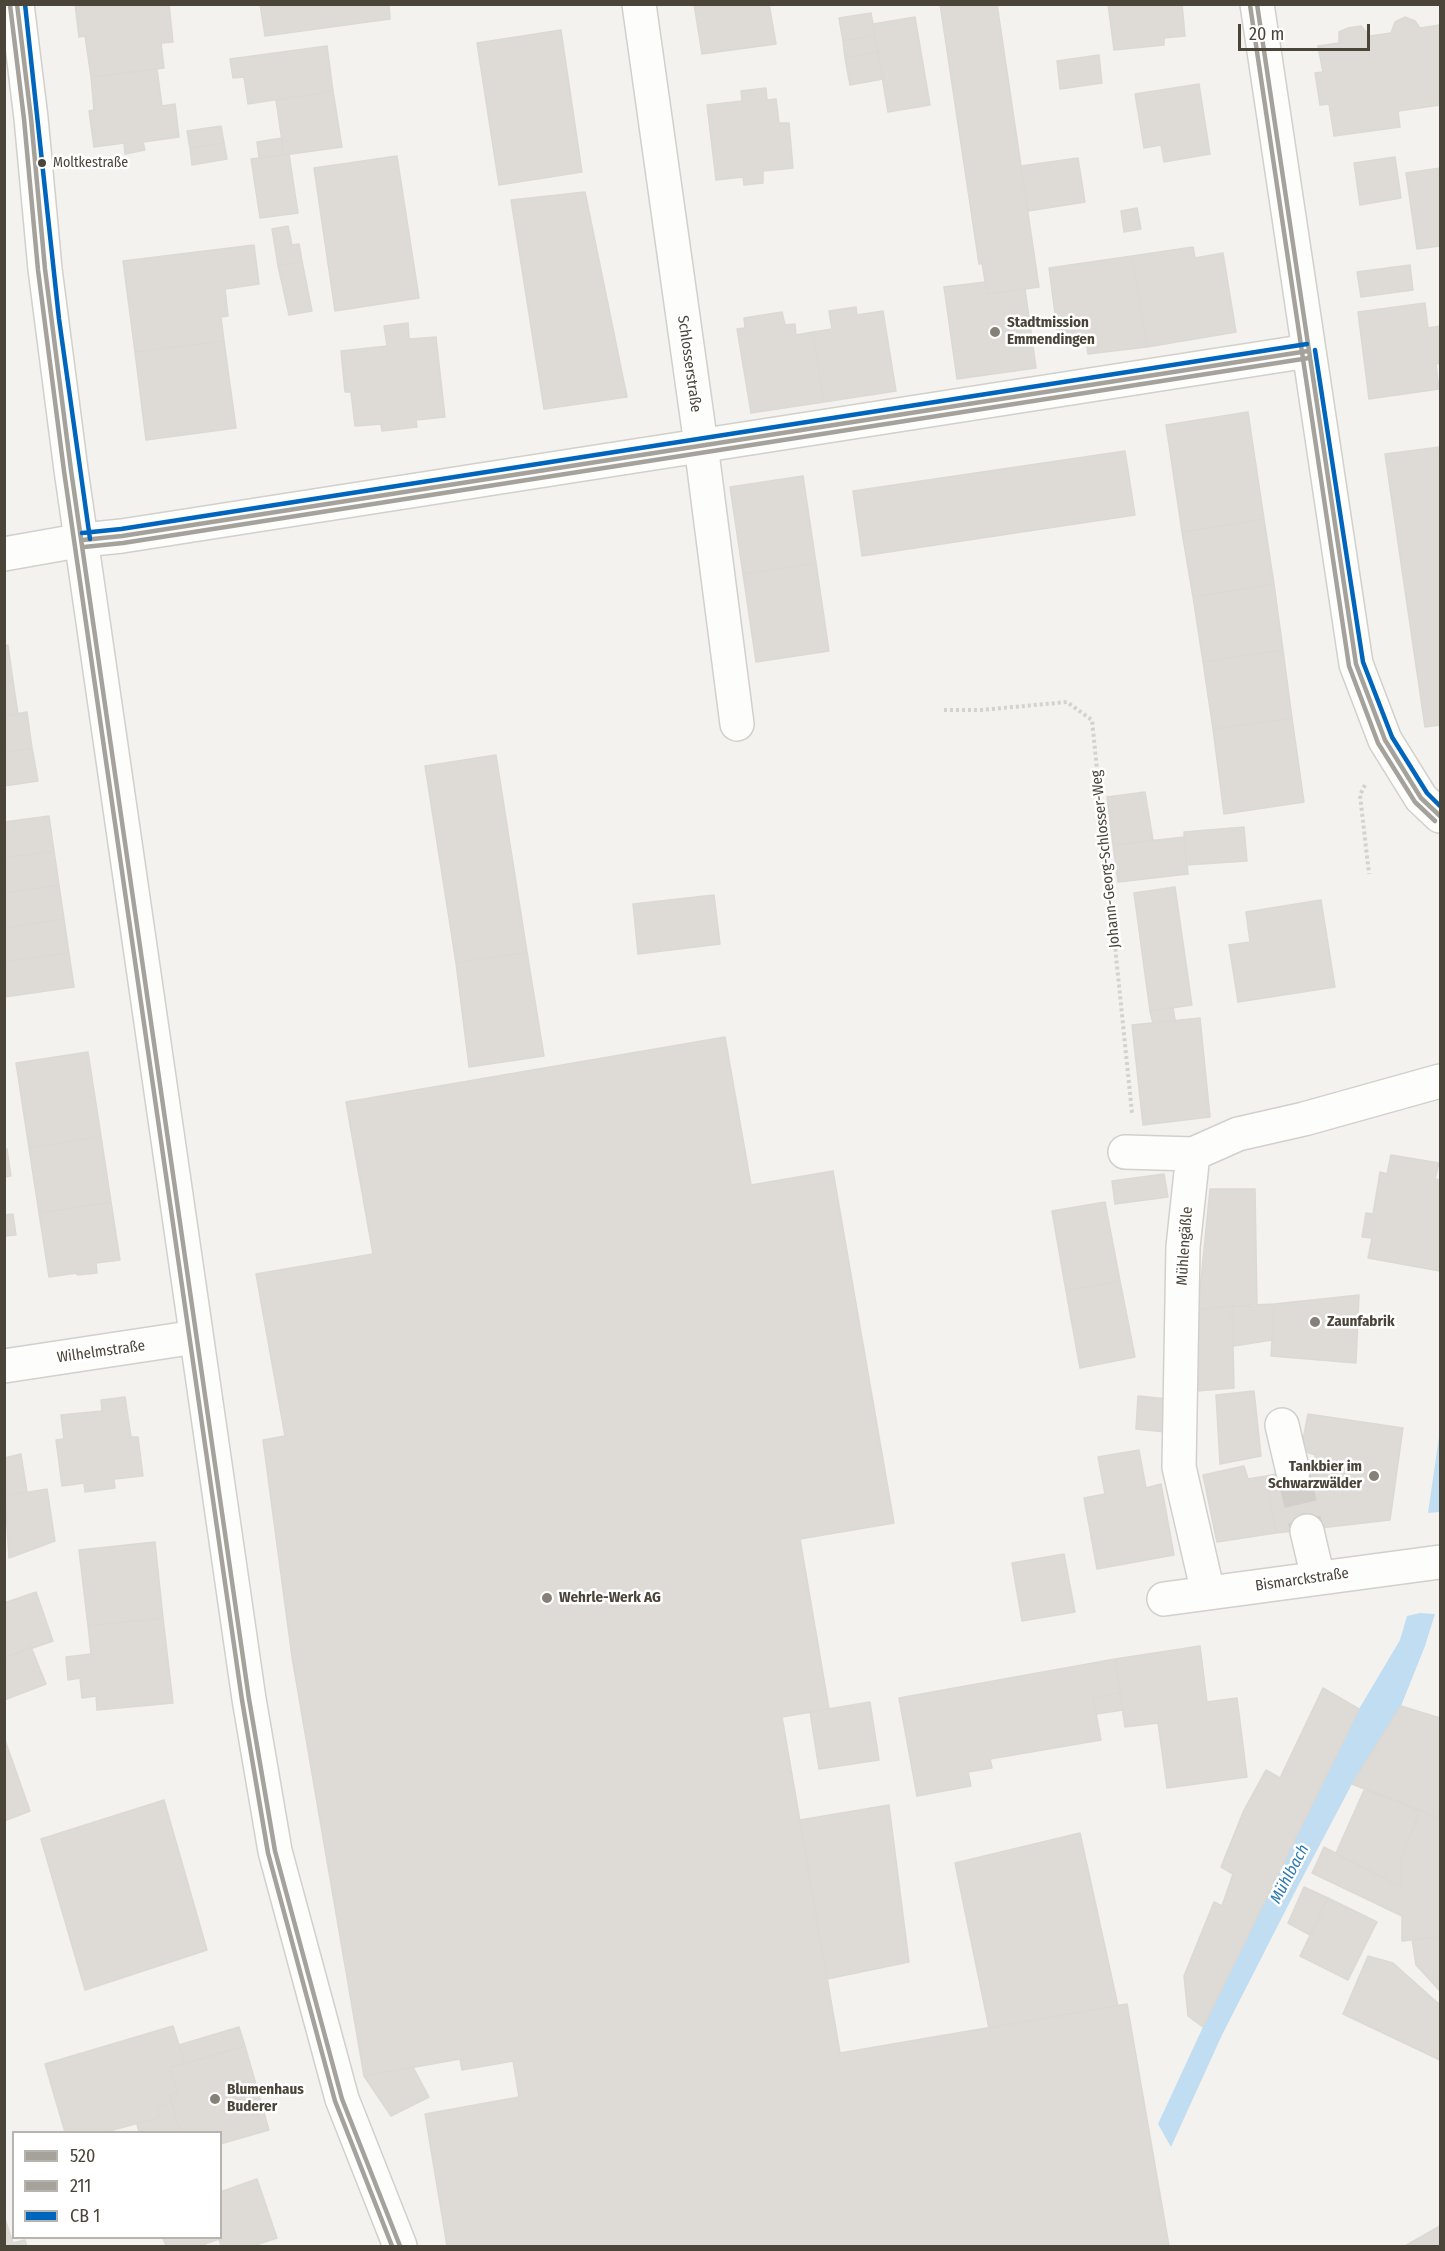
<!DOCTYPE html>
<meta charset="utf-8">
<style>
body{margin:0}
#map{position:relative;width:1445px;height:2251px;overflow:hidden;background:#f4f2ee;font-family:"Fira Sans Condensed",sans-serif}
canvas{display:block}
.frame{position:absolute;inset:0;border:6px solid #4b4439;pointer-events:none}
.legend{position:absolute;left:12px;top:2131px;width:210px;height:108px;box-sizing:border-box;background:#fff;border:2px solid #b7b4b0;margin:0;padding:8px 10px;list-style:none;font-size:18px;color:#4b4439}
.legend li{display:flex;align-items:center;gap:12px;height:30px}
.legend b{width:30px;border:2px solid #b7b4b0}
.scale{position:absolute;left:1238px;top:24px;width:132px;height:27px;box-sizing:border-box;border:3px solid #4b4439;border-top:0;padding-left:8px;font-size:18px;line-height:21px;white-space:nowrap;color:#4b4439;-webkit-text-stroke:4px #fff;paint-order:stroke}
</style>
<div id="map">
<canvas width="1445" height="2251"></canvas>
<div class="frame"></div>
<ul class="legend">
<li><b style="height:8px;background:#a5a29c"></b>520</li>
<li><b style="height:8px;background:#a5a29c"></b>211</li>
<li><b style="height:8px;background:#0065bd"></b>CB 1</li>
</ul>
<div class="scale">20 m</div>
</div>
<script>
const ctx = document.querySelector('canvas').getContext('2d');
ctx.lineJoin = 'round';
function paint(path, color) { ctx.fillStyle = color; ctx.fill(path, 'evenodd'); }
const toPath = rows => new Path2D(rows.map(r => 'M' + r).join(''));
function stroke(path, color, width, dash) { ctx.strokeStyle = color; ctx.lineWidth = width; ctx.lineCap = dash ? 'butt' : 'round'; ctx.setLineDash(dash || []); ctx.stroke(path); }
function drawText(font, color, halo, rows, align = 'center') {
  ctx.font = font + ' "Fira Sans Condensed",sans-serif'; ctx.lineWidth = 5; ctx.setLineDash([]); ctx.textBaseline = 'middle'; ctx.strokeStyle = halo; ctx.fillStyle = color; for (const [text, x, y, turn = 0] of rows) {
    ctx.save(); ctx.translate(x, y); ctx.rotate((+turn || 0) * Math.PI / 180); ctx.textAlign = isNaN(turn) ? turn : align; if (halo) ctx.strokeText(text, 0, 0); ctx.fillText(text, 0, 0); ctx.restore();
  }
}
const water = toPath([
 [1440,1430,1440,1512,1428,1513],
 [1420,1613,1435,1614,1425,1646,1401,1706,1352,1784,1298,1886,1222,2035,1171,2147,1158,2124,1203,2027,1359,1709,1400,1640,1407,1616]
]);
const building = toPath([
 [75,4,169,4,173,42,161,43,164,68,91,77,85,36,79,37,75,4],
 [260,4,389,4,390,19,265,36,260,4],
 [694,4,769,4,776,44,702,54,694,4],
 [940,4,997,4,1039,287,987,294,982,263,979,264,940,4],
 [1108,4,1182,4,1185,36,1164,38,1164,45,1114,50,1108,4],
 [871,13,875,35,843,41,839,18,871,13],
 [915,17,930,105,888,112,873,24,915,17],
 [1405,17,1415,21,1420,28,1440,25,1440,105,1398,111,1400,127,1334,136,1329,104,1320,105,1315,73,1323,72,1318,46,1339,43,1339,32,1348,28,1361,26,1370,36,1391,33,1395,22,1405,17],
 [561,30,582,172,499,185,477,43,561,30],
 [875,35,878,52,845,58,843,41,875,35],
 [327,46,333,91,248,104,244,77,233,78,230,59,327,46],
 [878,52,883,79,850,85,845,58,878,52],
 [1099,55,1102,83,1060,89,1057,61,1099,55],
 [157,69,162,106,175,104,179,137,143,142,145,150,125,154,124,143,94,147,89,111,94,110,91,77,157,69],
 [1199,84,1210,154,1164,162,1161,145,1144,148,1135,94,1199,84],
 [766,88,767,100,776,99,779,123,789,123,793,168,763,171,763,183,744,185,743,177,716,180,707,105,742,101,741,91,766,88],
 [333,91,342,147,284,155,276,100,333,91],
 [221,126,224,143,190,148,187,131,221,126],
 [282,138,284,155,259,158,257,142,282,138],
 [224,143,227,159,192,165,190,148,224,143],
 [289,154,298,213,260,218,251,159,289,154],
 [397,156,419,298,335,311,314,168,397,156],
 [1395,157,1401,198,1360,205,1354,163,1395,157],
 [1078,158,1085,202,1028,211,1021,166,1078,158],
 [1440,168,1440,246,1417,249,1406,173,1440,168],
 [585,192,627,397,544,409,511,200,585,192],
 [1137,208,1141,229,1124,232,1121,211,1137,208],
 [288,226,292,245,299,244,302,261,278,266,272,229,288,226],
 [254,245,259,284,225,289,228,316,221,317,224,341,135,352,123,261,254,245],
 [1193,247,1195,258,1223,253,1236,332,1147,347,1132,256,1193,247],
 [1132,256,1147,347,1088,354,1086,340,1059,343,1049,268,1132,256],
 [302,261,312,311,289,315,278,266,302,261],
 [1410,265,1413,290,1361,297,1357,272,1410,265],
 [985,282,987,294,1025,289,1036,368,957,379,944,287,985,282],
 [1425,303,1428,328,1440,326,1440,363,1436,364,1439,389,1369,399,1358,312,1425,303],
 [856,307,857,315,883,311,896,391,824,402,813,332,832,329,829,311,856,307],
 [782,312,785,325,795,324,796,335,813,332,824,402,751,413,737,329,745,328,744,318,782,312],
 [408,323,409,339,436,337,445,417,416,420,417,427,382,431,381,424,355,426,351,392,345,392,341,351,387,346,384,326,408,323],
 [224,341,236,428,146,440,135,352,224,341],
 [1248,412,1264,519,1182,532,1166,425,1248,412],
 [1440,447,1440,725,1425,727,1385,454,1440,447],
 [1125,451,1135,515,862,556,853,491,1125,451],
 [803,476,816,563,743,574,730,487,803,476],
 [1264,519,1274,584,1193,597,1182,532,1264,519],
 [816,563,829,651,756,662,743,574,816,563],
 [1274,584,1283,650,1203,662,1193,597,1274,584],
 [8,645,13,681,4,682,4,646,8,645],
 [1283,650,1292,718,1213,729,1203,662,1283,650],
 [13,681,18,714,4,716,4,682,13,681],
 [27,712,32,748,4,752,4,716,27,712],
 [1292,718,1304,802,1224,814,1213,729,1292,718],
 [32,748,38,781,4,786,4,752,32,748],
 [496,755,527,952,456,963,425,766,496,755],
 [1145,792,1153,840,1113,845,1107,797,1145,792],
 [49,816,54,851,4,858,4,822,49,816],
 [1244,827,1247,861,1186,865,1184,832,1244,827],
 [1184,837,1188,874,1118,882,1113,845,1184,837],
 [54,851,59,885,4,893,4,858,54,851],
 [59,885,64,919,4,928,4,893,59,885],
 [1175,887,1192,1005,1150,1011,1134,893,1175,887],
 [714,895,720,944,638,954,633,904,714,895],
 [1321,900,1335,987,1238,1002,1229,945,1250,942,1246,912,1321,900],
 [64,919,69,953,4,962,4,928,64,919],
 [527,952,544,1056,469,1067,456,963,527,952],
 [69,953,74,987,4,997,4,962,69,953],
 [1173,1008,1175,1020,1153,1023,1150,1011,1173,1008],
 [1200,1018,1210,1117,1143,1125,1132,1025,1200,1018],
 [725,1037,751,1185,833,1171,894,1523,800,1539,829,1709,782,1717,840,2053,1127,2004,1169,2246,447,2246,425,2114,519,2097,513,2061,462,2070,460,2059,364,2076,292,1657,263,1440,285,1436,256,1274,373,1254,346,1102,725,1037],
 [88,1052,101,1136,29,1148,16,1063,88,1052],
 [101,1136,111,1202,39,1213,29,1148,101,1136],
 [4,1149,7,1149,11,1176,4,1177,4,1149],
 [1391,1155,1439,1163,1435,1179,1440,1180,1440,1271,1368,1258,1372,1238,1362,1237,1366,1213,1373,1214,1380,1172,1387,1174,1391,1155],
 [1164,1174,1168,1197,1115,1204,1112,1181,1164,1174],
 [1210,1189,1255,1189,1257,1306,1232,1306,1198,1310,1210,1189],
 [111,1202,120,1260,96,1263,97,1273,77,1275,77,1273,49,1277,39,1213,111,1202],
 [1105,1202,1120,1281,1066,1291,1052,1211,1105,1202],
 [13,1214,16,1235,4,1236,4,1215,13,1214],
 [1120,1281,1135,1357,1080,1368,1066,1291,1120,1281],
 [1359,1295,1356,1363,1271,1356,1274,1304,1359,1295],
 [1274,1304,1272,1340,1234,1346,1232,1306,1274,1304],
 [1232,1306,1234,1388,1197,1391,1198,1310,1232,1306],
 [1254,1391,1261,1456,1220,1464,1216,1395,1254,1391],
 [1138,1396,1169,1399,1166,1432,1136,1429,1138,1396],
 [125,1397,131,1437,138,1437,143,1476,114,1479,115,1488,85,1492,84,1483,62,1486,56,1440,64,1439,61,1415,102,1411,101,1400,125,1397],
 [1308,1414,1403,1428,1390,1520,1276,1533,1266,1476,1314,1466,1315,1455,1301,1450,1308,1414],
 [1139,1450,1146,1488,1161,1484,1174,1555,1097,1569,1084,1498,1105,1494,1098,1457,1139,1450],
 [21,1454,27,1492,5,1496,4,1458,21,1454],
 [1244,1466,1248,1479,1266,1476,1276,1533,1217,1542,1203,1475,1244,1466],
 [47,1489,55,1541,9,1558,5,1496,47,1489],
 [155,1542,163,1618,88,1626,79,1550,155,1542],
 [1064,1554,1075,1612,1022,1621,1012,1563,1064,1554],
 [36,1592,53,1641,4,1658,4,1603,36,1592],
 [163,1618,173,1703,97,1710,96,1696,82,1698,80,1678,68,1680,66,1657,91,1654,88,1626,163,1618],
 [1200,1646,1207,1702,1237,1698,1247,1777,1167,1788,1158,1723,1125,1727,1115,1659,1200,1646],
 [31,1647,46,1684,4,1700,4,1658,31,1647],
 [1115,1659,1121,1693,1093,1697,1101,1740,990,1759,992,1768,968,1772,971,1786,917,1796,899,1698,1115,1659],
 [1323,1688,1359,1709,1203,2027,1188,2016,1184,1976,1214,1902,1222,1906,1233,1874,1221,1867,1244,1810,1266,1770,1280,1778,1323,1688],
 [1121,1693,1123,1710,1096,1714,1093,1697,1121,1693],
 [870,1702,879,1760,819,1769,810,1712,870,1702],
 [1401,1706,1440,1718,1440,1819,1352,1784,1401,1706],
 [4,1737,30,1811,4,1821,4,1737],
 [1365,1788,1420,1810,1401,1860,1400,1887,1336,1853,1365,1788],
 [164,1800,207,1950,85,1990,41,1839,164,1800],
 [889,1805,909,1962,827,1979,800,1820,889,1805],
 [1420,1810,1440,1819,1440,1937,1402,1941,1402,1916,1312,1873,1324,1847,1400,1887,1401,1860,1420,1810],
 [1080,1833,1118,2006,989,2028,955,1863,1080,1833],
 [1304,1887,1328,1898,1310,1935,1288,1923,1304,1887],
 [1328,1898,1377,1922,1348,1980,1300,1956,1328,1898],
 [1440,1937,1440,1991,1416,1965,1412,1939,1440,1937],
 [1368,1956,1393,1963,1440,2005,1440,2060,1343,2014,1368,1956],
 [173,2026,185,2064,170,2067,177,2092,169,2095,172,2102,157,2106,160,2117,106,2132,65,2132,45,2064,173,2026],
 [239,2027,245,2046,185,2064,179,2045,239,2027],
 [245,2046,269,2130,220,2144,220,2132,180,2132,169,2095,177,2092,170,2067,245,2046],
 [413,2067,429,2097,391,2116,364,2076,413,2067],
 [172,2102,180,2132,139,2132,137,2124,160,2117,157,2106,172,2102],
 [257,2179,277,2238,253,2246,221,2246,219,2239,205,2244,205,2246,166,2246,163,2238,220,2238,220,2192,257,2179],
 [4,2216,13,2243,25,2240,27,2246,4,2246,4,2216],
 [1440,2226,1440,2246,1405,2246,1440,2226]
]);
const minorTunnel = toPath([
 [1293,1472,1307,1531]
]);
const path = toPath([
 [944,710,981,710,1067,702,1092,720,1132,1113],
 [1365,785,1360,795,1369,874]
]);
const minor = toPath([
 [17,4,31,118,45,269,71,470,249,1699,275,1851,342,2099,400,2246],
 [639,4,701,445,737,724],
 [1257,4,1356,664,1385,740,1421,798,1440,816],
 [4,554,83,540,122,536,1308,351],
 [1125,1152,1193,1154],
 [4,1366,196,1337],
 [1282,1425,1293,1472],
 [1307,1531,1318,1578],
 [1208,1593,1179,1467,1183,1247,1193,1154,1238,1134,1304,1119,1440,1081],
 [1164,1599,1440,1562]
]);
const bus1 = toPath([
 [17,4,31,118,45,269,71,470,249,1699,275,1851,342,2099,400,2246],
 [1257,4,1356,664,1385,740,1421,798,1440,816],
 [83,540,122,536,1308,351]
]);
const bus2 = toPath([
 [10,5,24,119,38,270,64,471,242,1700,268,1853,335,2101,392,2246],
 [1250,5,1349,666,1378,743,1415,802,1435,821],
 [84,547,123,543,1309,358]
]);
const bus3 = toPath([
 [25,4,59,319,90,539],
 [1315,350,1363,662,1392,737,1427,793,1440,806],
 [82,533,121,529,1307,344]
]);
const markers = [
 [42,163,5,"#4b4439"],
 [995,332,6,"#868178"],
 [1315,1322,6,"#868178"],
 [1374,1476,6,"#868178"],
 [547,1598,6,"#868178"],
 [215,2099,6,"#868178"]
];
const busNames = [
 ["Moltkestraße",53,163]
];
const poiNames = [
 ["Stadtmission",1007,323],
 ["Emmendingen",1007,340],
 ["Zaunfabrik",1327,1322],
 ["Tankbier im",1362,1467,"right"],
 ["Schwarzwälder",1362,1484,"right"],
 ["Wehrle-Werk AG",559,1598],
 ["Blumenhaus",227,2090],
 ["Buderer",227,2107]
];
const streetNames = [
 ["Schlosserstraße",689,364,82],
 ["Johann-Georg-Schlosser-Weg",1106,859,-96],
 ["Mühlengäßle",1185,1246,-86],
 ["Wilhelmstraße",101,1352,-8],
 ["Bismarckstraße",1302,1580,-8]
];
const waterNames = [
 ["Mühlbach",1290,1874,-62]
];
paint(water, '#c0ddf1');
paint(building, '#dedbd6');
stroke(building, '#dcd9d4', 1.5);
stroke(minorTunnel, '#d2cfca', 33, [33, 16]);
stroke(minor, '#d2d0cb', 36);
stroke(path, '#d3d2cc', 4, [3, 3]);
stroke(minor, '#fdfdfc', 33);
stroke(bus1, '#a5a29c', 4.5);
stroke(bus2, '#a5a29c', 4.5);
stroke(bus3, '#0065bd', 4.5);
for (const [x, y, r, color] of markers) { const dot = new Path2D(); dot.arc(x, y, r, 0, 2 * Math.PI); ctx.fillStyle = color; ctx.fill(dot); stroke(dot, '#fff', 2); }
drawText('14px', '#4b4439', '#fff', busNames, 'left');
drawText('bold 15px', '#4b4439', '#fff', poiNames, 'left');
drawText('15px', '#4b4439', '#fff', streetNames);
drawText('italic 16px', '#2e7ab2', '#fff', waterNames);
</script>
